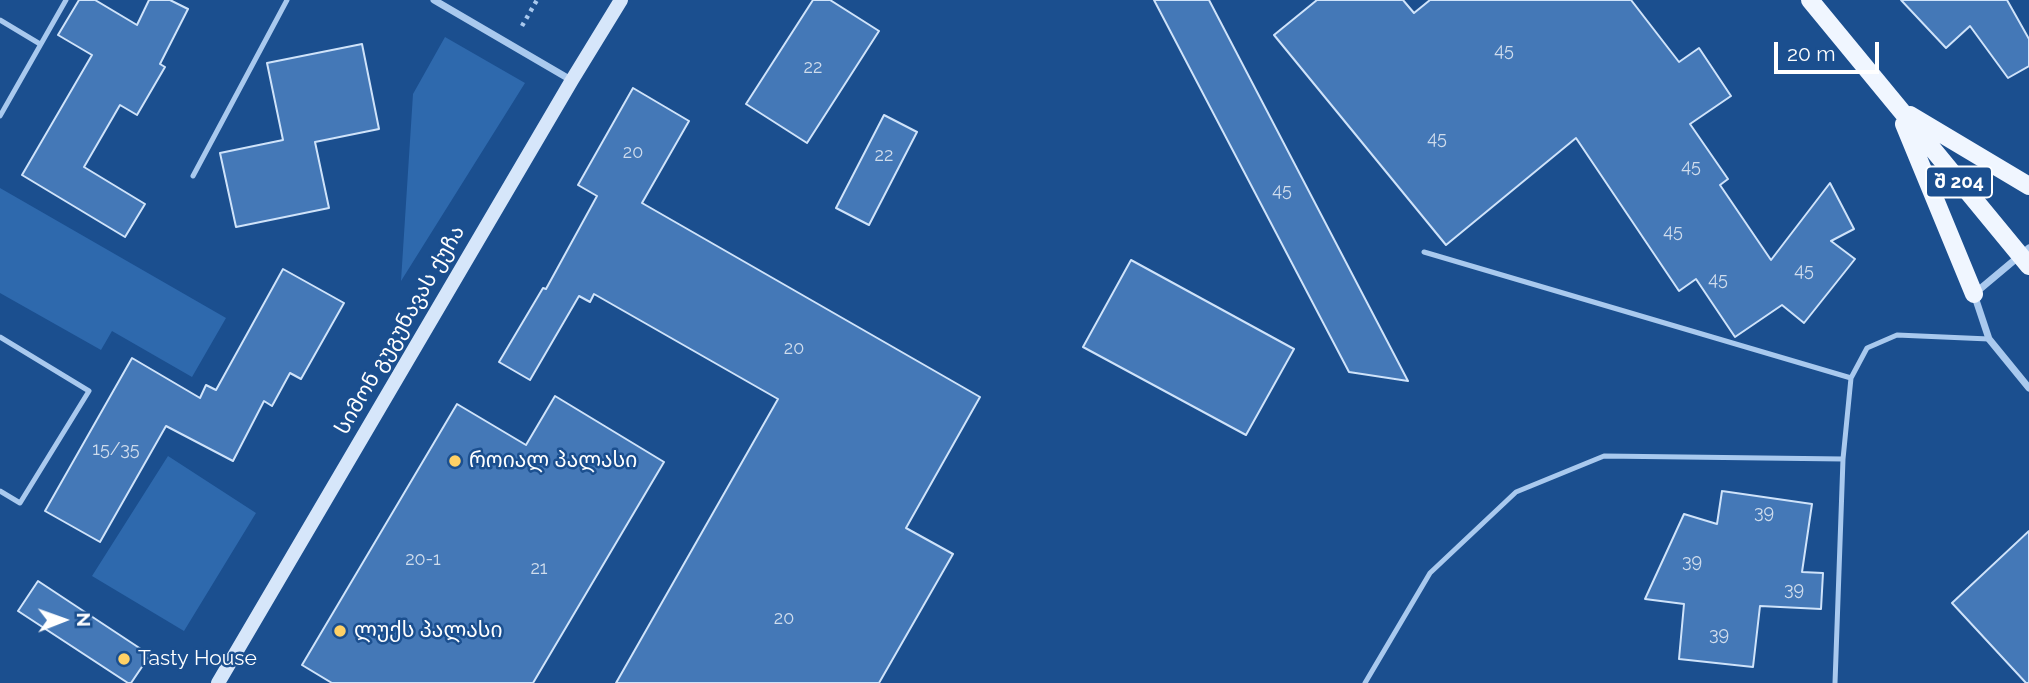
<!DOCTYPE html>
<meta charset="utf-8">
<style>
body{margin:0}
#map{position:relative;width:2029px;height:683px;overflow:hidden;background:#1b4f8f;font-family:Raleway,sans-serif}
canvas{display:block}
.north{position:absolute;left:28px;top:585px;width:70px;height:70px;-webkit-text-stroke:5px #1b4f8f;paint-order:stroke;rotate:89deg;font-size:19px;font-weight:700;line-height:28px;text-align:center;color:#fff}
.north::after{content:'';display:block;margin:auto;width:24px;height:32px;background:#fff;clip-path:polygon(50% 0,100% 100%,50% 72%,0 100%)}
.scale{position:absolute;left:1774px;top:42px;width:105px;height:32px;box-sizing:border-box;border:4px solid #fff;border-top:0;padding-left:9px;font-size:21px;line-height:24px;white-space:nowrap;color:#fff;-webkit-text-stroke:5px #1b4f8f;paint-order:stroke}
</style>
<div id="map">
<canvas width="2029" height="683"></canvas>
<div class="north">N</div>
<div class="scale">20 m</div>
</div>
<script>
const ctx = document.querySelector('canvas').getContext('2d');
ctx.lineJoin = 'round';
function paint(path, color) { ctx.fillStyle = color; ctx.fill(path, 'evenodd'); }
const toPath = rows => new Path2D(rows.map(r => 'M' + r).join(''));
function stroke(path, color, width, dash) { ctx.strokeStyle = color; ctx.lineWidth = width; ctx.lineCap = dash ? 'butt' : 'round'; ctx.setLineDash(dash || []); ctx.stroke(path); }
function drawText(font, color, halo, rows, align = 'center') {
  ctx.font = font + ' Raleway,"Noto Sans Georgian",sans-serif'; ctx.lineWidth = 5; ctx.setLineDash([]); ctx.textBaseline = 'middle'; ctx.strokeStyle = halo; ctx.fillStyle = color; for (const [text, x, y, turn = 0] of rows) {
    ctx.save(); ctx.translate(x, y); ctx.rotate((+turn || 0) * Math.PI / 180); ctx.textAlign = isNaN(turn) ? turn : align; if (halo) ctx.strokeText(text, 0, 0); ctx.fillText(text, 0, 0); ctx.restore();
  }
}
const green = toPath([
 [445,37,525,83,401,281,413,94],
 [0,188,226,318,192,377,112,331,101,350,0,293],
 [168,456,256,513,184,631,92,576]
]);
const building = toPath([
 [79,0,95,0,137,25,149,0,170,0,188,9,160,64,165,67,137,115,120,105,84,167,145,204,125,237,22,175,92,55,58,35,79,0],
 [813,0,830,0,879,31,807,143,746,104,813,0],
 [1154,0,1209,0,1408,381,1349,372,1154,0],
 [1317,0,1403,0,1414,13,1430,0,1631,0,1679,62,1699,48,1731,96,1690,124,1728,179,1720,185,1771,260,1830,183,1854,229,1831,241,1855,259,1804,323,1782,305,1735,337,1696,279,1679,291,1576,138,1446,245,1274,35,1317,0],
 [1901,0,2007,0,2029,39,2029,66,2008,78,1970,26,1946,48,1901,0],
 [362,44,379,129,315,142,329,208,236,227,220,153,283,140,267,63,362,44],
 [633,88,689,121,642,203,980,397,906,528,953,554,879,683,616,683,778,399,594,294,590,302,579,296,530,380,499,362,543,288,546,289,597,196,578,185,633,88],
 [884,115,917,132,869,225,836,208,884,115],
 [1131,260,1294,349,1246,435,1083,347,1131,260],
 [283,269,344,303,301,379,290,373,272,406,264,401,233,461,166,426,100,542,45,511,132,358,200,398,206,385,216,390,283,269],
 [555,396,664,462,533,683,332,683,302,665,457,404,526,445,555,396],
 [1722,491,1812,504,1802,572,1823,573,1821,609,1760,606,1753,667,1679,659,1684,604,1645,599,1684,514,1717,524,1722,491],
 [2029,531,2029,683,2026,683,1952,603,2029,531],
 [38,581,150,655,131,683,128,683,18,611,38,581]
]);
const path = toPath([
 [522,26,537,0]
]);
const service = toPath([
 [0,20,40,44],
 [0,116,66,0],
 [193,176,287,0],
 [1424,252,1851,378],
 [0,337,89,391,20,503,0,491],
 [1365,683,1430,573,1516,492,1604,456,1843,459],
 [1835,683,1843,459,1851,378,1867,348,1897,335,1989,339]
]);
const minor = toPath([
 [434,0,571,80],
 [2029,248,1974,294,1989,339,2029,388]
]);
const secondary = toPath([
 [218,683,572,80,621,0]
]);
const primary = toPath([
 [1810,0,2029,266],
 [1910,115,2029,186],
 [1904,124,1974,294]
]);
const markers = [
 [455,461,7,"#ffd166"],
 [340,631,7,"#ffd166"],
 [124,659,7,"#ffd166"]
];
const numberNames = [
 ["45",1504,51],
 ["22",813,68],
 ["45",1437,139],
 ["20",633,153],
 ["22",884,156],
 ["45",1691,167],
 ["45",1282,191],
 ["45",1673,232],
 ["45",1804,271],
 ["45",1718,280],
 ["20",794,349],
 ["15/35",116,450],
 ["39",1764,513],
 ["20-1",423,560],
 ["39",1692,562],
 ["21",539,569],
 ["39",1794,590],
 ["20",784,619],
 ["39",1719,635]
];
const shields = [
 [1959,182,66]
];
const shieldNames = [
 ["შ 204",1959,182]
];
const streetNames = [
 ["სიმონ გუგუნავას ქუჩა",400,330,-60]
];
const poiNames = [
 ["როიალ პალასი",469,461],
 ["ლუქს პალასი",354,631],
 ["Tasty House",138,659]
];
paint(green, '#2e69ad');
paint(building, '#4478b7');
stroke(building, '#cfe3fa', 2);
stroke(path, '#a9c9ee', 4.5, [3.5, 5]);
stroke(service, '#a9c9ee', 5);
stroke(minor, '#a9c9ee', 7);
stroke(secondary, '#d6e6fa', 14);
stroke(primary, '#f0f6ff', 18);
for (const [x, y, r, color] of markers) { const dot = new Path2D(); dot.arc(x, y, r, 0, 2 * Math.PI); ctx.fillStyle = color; ctx.fill(dot); stroke(dot, '#1b4f8f', 2.5); }
drawText('18px', '#d0dded', null, numberNames);
for (const [x, y, w] of shields) { const box = new Path2D(); box.roundRect(x - w / 2, y - 15.5, w, 31, 5); ctx.fillStyle = '#1b4f8f'; ctx.fill(box); stroke(box, '#fff', 2); }
drawText('bold 19px', '#fff', null, shieldNames);
drawText('21px', '#fff', '#1b4f8f', streetNames);
drawText('21px', '#fff', '#1b4f8f', poiNames, 'left');
</script>
